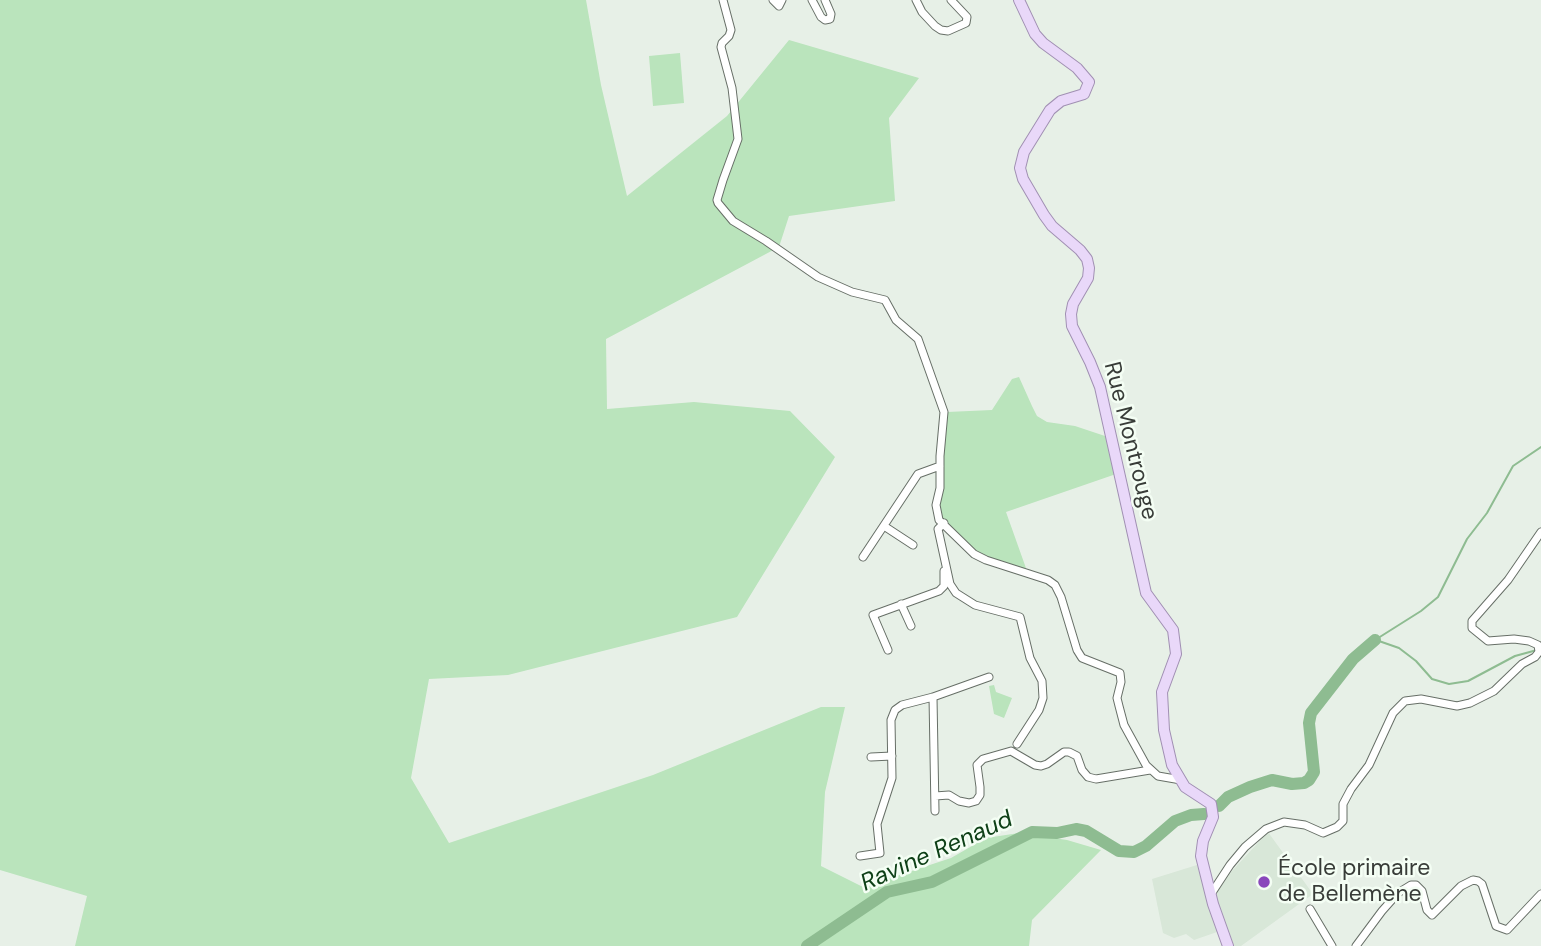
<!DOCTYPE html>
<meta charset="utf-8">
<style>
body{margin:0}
canvas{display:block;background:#e7f0e7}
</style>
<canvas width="1541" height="946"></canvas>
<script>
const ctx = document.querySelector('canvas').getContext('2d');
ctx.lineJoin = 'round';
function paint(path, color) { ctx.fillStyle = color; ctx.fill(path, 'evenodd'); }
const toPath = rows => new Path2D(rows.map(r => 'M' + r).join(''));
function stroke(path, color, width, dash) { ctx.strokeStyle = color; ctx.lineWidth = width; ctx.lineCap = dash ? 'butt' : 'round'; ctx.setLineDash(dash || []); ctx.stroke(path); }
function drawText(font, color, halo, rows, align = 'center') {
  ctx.font = font + ' "DM Sans",sans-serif'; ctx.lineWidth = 5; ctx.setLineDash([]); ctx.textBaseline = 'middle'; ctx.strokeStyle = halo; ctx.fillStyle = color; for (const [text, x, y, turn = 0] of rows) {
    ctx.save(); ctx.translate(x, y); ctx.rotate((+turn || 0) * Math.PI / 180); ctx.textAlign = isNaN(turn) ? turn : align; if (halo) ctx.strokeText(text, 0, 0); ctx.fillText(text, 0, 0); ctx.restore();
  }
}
const built = toPath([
 [1268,832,1313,894,1241,946,1234,946,1215,895,1232,871],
 [1197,865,1217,932,1194,940,1186,934,1174,938,1163,933,1152,879]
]);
const green = toPath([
 [0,0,586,0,601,85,627,196,727,116,789,40,919,78,889,118,895,201,789,216,779,247,606,339,607,409,694,402,790,411,835,457,737,617,508,675,429,679,411,778,449,843,653,775,821,707,845,707,825,792,821,866,863,887,951,858,986,838,1019,833,1067,840,1101,850,1032,920,1029,946,75,946,87,896,0,870],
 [680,53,684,103,653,106,649,56],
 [1019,377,1032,406,1037,416,1047,422,1075,426,1111,438,1119,473,1006,512,1027,571,986,560,939,520,940,488,947,412,992,410,1012,379],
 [994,685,996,692,1012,698,1004,718,994,714,989,686]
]);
const stream = toPath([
 [1375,640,1421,611,1438,597,1467,539,1487,513,1513,466,1541,447],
 [1376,640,1399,648,1416,661,1432,679,1449,684,1468,681,1515,656,1537,650]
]);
const river = toPath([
 [1219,806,1228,797,1250,787,1272,780,1292,784,1304,783,1309,780,1314,772,1309,723,1311,713,1353,659,1375,640],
 [807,946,887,892,932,882,1032,832,1057,833,1076,829,1086,831,1119,851,1134,852,1146,846,1175,821,1191,815,1204,814]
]);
const street = toPath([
 [723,0,731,30,729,36,722,43,721,47,732,88,738,139,723,180,717,200,718,203,733,221,766,241,818,277,852,292,885,300,896,320,918,339,944,412,940,456,940,488,936,505,939,520,974,554,986,560,1048,580,1055,585,1061,597,1077,650,1082,658,1120,673,1121,682,1117,698,1119,706,1124,725,1146,765,1158,776,1181,780],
 [773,0,779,6,782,0],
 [812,0,821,17,825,20,830,19,831,14,825,0],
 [916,0,922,12,935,26,941,30,948,31,966,23,967,17,951,0],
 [944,523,938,529,950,584,956,593,975,605,1020,617,1030,658,1042,681,1043,698,1039,710,1017,744],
 [884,526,913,545],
 [863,557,918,474,940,466],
 [901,604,911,626],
 [888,650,873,615,939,591,944,586,944,571],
 [933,697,935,811],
 [871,757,892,756],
 [935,796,949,795,959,801,969,803,976,801,980,795,980,787,977,765,983,759,1011,751,1035,765,1041,766,1047,764,1064,752,1069,752,1077,756,1082,770,1088,777,1096,779,1150,770],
 [860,856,880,853,877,824,892,778,891,720,895,710,902,705,933,697,989,677],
 [1211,894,1230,865,1245,847,1266,829,1284,822,1305,825,1323,833,1337,827,1343,821,1343,804,1351,789,1369,765,1393,713,1405,701,1421,699,1457,706,1470,703,1494,691,1522,664,1535,657,1539,652,1538,645,1529,641,1514,639,1488,641,1472,628,1472,621,1508,580,1541,532],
 [1310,909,1332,946],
 [1356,946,1382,911,1398,893,1411,885,1416,885,1422,891,1427,910,1432,915,1461,886,1473,880,1478,881,1482,884,1496,926,1507,930,1541,894]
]);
const primary = toPath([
 [1019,0,1035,34,1043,43,1077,68,1089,82,1084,94,1061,101,1050,110,1024,152,1020,168,1023,179,1044,215,1052,226,1080,250,1087,259,1089,268,1088,278,1073,304,1071,314,1072,326,1090,362,1100,387,1146,593,1173,630,1176,654,1162,692,1164,730,1172,765,1185,787,1211,804,1213,817,1203,841,1201,856,1213,904,1228,946]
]);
const markers = [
 [1264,882,7,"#8947bb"]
];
const streetNames = [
 ["Rue Montrouge",1130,441,76]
];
const poiNames = [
 ["École primaire",1278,869],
 ["de Bellemène",1278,895]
];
const waterNames = [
 ["Ravine Renaud",937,852,-24]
];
paint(built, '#d8e7d8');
paint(green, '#bae4bc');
stroke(stream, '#8ebc91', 2);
stroke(river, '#8ebc91', 12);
stroke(street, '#676f67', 9);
stroke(primary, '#a190b3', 12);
stroke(street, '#fff', 7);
stroke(primary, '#e9d8f9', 10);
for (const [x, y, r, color] of markers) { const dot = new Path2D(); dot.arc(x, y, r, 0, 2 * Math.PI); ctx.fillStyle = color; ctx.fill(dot); stroke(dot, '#f4fef4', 2.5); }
drawText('23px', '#383c38', '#f4fef4', streetNames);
drawText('23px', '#383c38', '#f4fef4', poiNames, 'left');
drawText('italic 24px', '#0e4017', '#f4fef4', waterNames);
</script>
